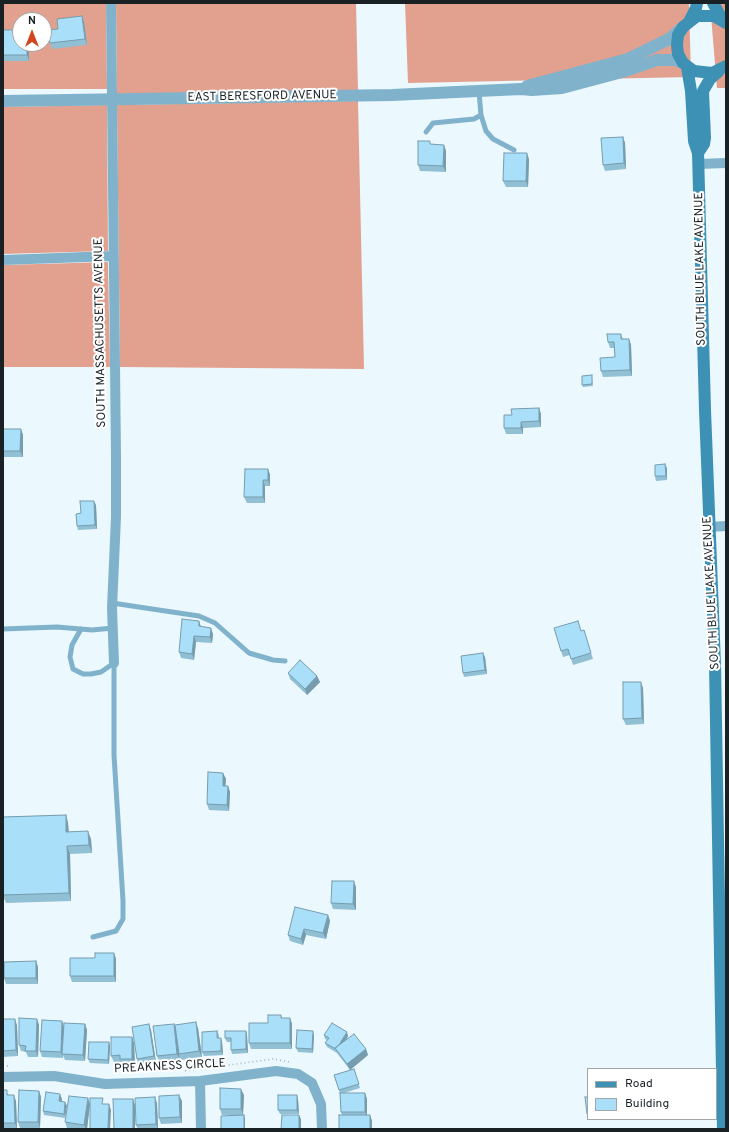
<!DOCTYPE html>
<style>
body{margin:0}
#map{position:relative;width:729px;height:1132px;overflow:hidden;background:#ebf8fe;font-family:Overpass,sans-serif}
canvas{display:block}
.frame{position:absolute;inset:0;border:4px solid #192125;pointer-events:none}
.legend{position:absolute;left:587px;top:1068px;width:130px;height:52px;box-sizing:border-box;background:#fff;border:1px solid #a3a6a8;margin:0;padding:5px 7px;list-style:none;font-size:12px;color:#192125}
.legend li{display:flex;align-items:center;gap:8px;height:20px}
.legend b{width:20px;border:1px solid #a3a6a8}
.north{position:absolute;left:12px;top:12px;width:40px;height:40px;box-sizing:border-box;background:#fff;border:1px solid #a3a6a8;border-radius:50%;rotate:0deg;font-size:11px;font-weight:700;line-height:16px;text-align:center;color:#192125}
.north::after{content:'';display:block;margin:auto;width:14px;height:18px;background:#d0471f;clip-path:polygon(50% 0,100% 100%,50% 72%,0 100%)}
</style>
<div id="map">
<canvas width="729" height="1132"></canvas>
<div class="frame"></div>
<ul class="legend">
<li><b style="height:5px;background:#3c91b4"></b>Road</li>
<li><b style="height:11px;background:#a9dff8"></b>Building</li>
</ul>
<div class="north">N</div>
</div>
<script>
const ctx = document.querySelector('canvas').getContext('2d');
ctx.lineJoin = 'round';
function paint(path, color) { ctx.fillStyle = color; ctx.fill(path, 'evenodd'); }
const toPath = rows => new Path2D(rows.map(r => 'M' + r).join(''));
function stroke(path, color, width, dash) { ctx.strokeStyle = color; ctx.lineWidth = width; ctx.lineCap = dash ? 'butt' : 'round'; ctx.setLineDash(dash || []); ctx.stroke(path); }
function drawText(font, color, halo, rows, align = 'center') {
  ctx.font = font + ' Overpass,sans-serif'; ctx.lineWidth = 4; ctx.setLineDash([]); ctx.textBaseline = 'middle'; ctx.strokeStyle = halo; ctx.fillStyle = color; for (const [text, x, y, turn = 0] of rows) {
    ctx.save(); ctx.translate(x, y); ctx.rotate((+turn || 0) * Math.PI / 180); ctx.textAlign = isNaN(turn) ? turn : align; if (halo) ctx.strokeText(text, 0, 0); ctx.fillText(text, 0, 0); ctx.restore();
  }
}
const forest = toPath([
 [3,3,106,3,107,89,3,89],
 [20,20,44,20,44,44,20,44],
 [116,3,356,3,358,90,117,94],
 [405,3,689,3,691,77,408,83],
 [710,3,726,3,726,88,717,88],
 [358,101,364,369,120,367,117,105],
 [107,105,108,251,3,254,3,107],
 [108,262,110,367,3,367,3,265]
]);
const path = toPath([
 [3,1066,10,1066],
 [185,1071,273,1059,290,1062]
]);
const service = toPath([
 [479,92,481,115,486,131,493,139,514,150],
 [426,132,433,123,474,119,481,115],
 [112,603,199,616,215,623,249,653,273,660,285,661],
 [3,629,57,627,92,630,113,628],
 [81,629,72,645,70,657,73,669,83,674,91,674,101,672,114,663],
 [93,937,116,931,123,919,123,901,114,755,114,663]
]);
const minor = toPath([
 [111,3,116,456,116,517,112,608,114,663],
 [698,164,726,163],
 [3,260,113,256],
 [709,527,726,526],
 [3,1077,54,1076,105,1084,200,1081,276,1071,298,1074,312,1083,321,1104,322,1129],
 [200,1081,201,1129]
]);
const tertiary = toPath([
 [527,86,628,59,669,39,683,27],
 [3,101,392,95,521,89,532,90,562,88,622,72,657,60,675,60,683,63]
]);
const secondary = toPath([
 [713,3,722,19],
 [690,20,696,8,697,3],
 [726,23,714,16,697,16,683,27,678,35,677,45,678,54,683,63,694,71,712,73,726,66],
 [687,67,691,91,694,141,698,153,705,410,715,664,723,1129],
 [698,153,704,144,705,138,703,91,710,79,718,72]
]);
const wall = toPath([
 [82,16,84,22,87,45,52,49,50,43,58,29],
 [3,30,29,44,29,61,3,61],
 [623,137,625,143,626,169,605,171,603,165],
 [444,145,446,151,446,172,420,171,418,165],
 [529,159,528,187,506,187,503,181],
 [621,334,623,339,629,339,631,345,632,376,603,377,601,371,615,357,614,348,610,348,608,342],
 [592,377,593,386,583,387,582,385],
 [539,408,541,414,541,427,523,428,523,434,506,434,504,428,512,415],
 [3,429,21,429,23,435,23,457,3,457],
 [667,468,667,480,656,481,655,476],
 [268,469,270,475,270,486,265,486,265,503,247,503,244,497],
 [96,505,97,529,78,530,77,526,81,513],
 [199,621,201,627,213,634,212,643,196,642,194,660,181,658,179,652],
 [584,630,593,659,573,665,570,655,563,657,561,651,581,631],
 [485,657,487,674,464,677,463,673],
 [288,673,317,676,320,682,307,695,290,679],
 [643,688,644,724,626,725,623,719],
 [223,773,226,779,225,786,228,786,230,792,229,811,209,810,207,804],
 [66,815,68,823,69,832,91,839,92,853,70,854,71,901,6,903,3,896,3,817],
 [356,887,356,910,333,909,331,903],
 [328,915,330,921,326,939,306,935,303,945,290,941,288,935],
 [114,953,116,959,116,982,72,982,70,976,95,958],
 [36,961,38,967,38,984,6,984,4,978],
 [281,1015,282,1018,290,1018,292,1024,292,1049,251,1049,249,1043,268,1023],
 [3,1019,17,1025,18,1056,3,1057],
 [37,1019,39,1025,38,1057,28,1057,26,1052,21,1051,19,1045],
 [85,1024,87,1030,85,1061,65,1060,63,1055,63,1058,42,1057,40,1051,64,1026],
 [174,1024,176,1030,180,1060,159,1062,157,1056],
 [198,1028,202,1057,181,1060,179,1054],
 [151,1030,156,1062,139,1065,137,1059],
 [217,1031,219,1035,219,1038,222,1042,223,1055,204,1056,202,1052],
 [246,1031,247,1035,248,1053,232,1054,231,1050,231,1042,227,1042,225,1038],
 [314,1035,313,1053,298,1052,296,1048],
 [324,1035,348,1036,347,1039,366,1049,368,1055,350,1070,337,1053,327,1047,325,1043,327,1040,325,1039],
 [132,1037,134,1043,135,1065,122,1065,120,1062,114,1062,111,1056],
 [109,1042,110,1046,109,1064,90,1063,88,1059],
 [354,1069,360,1088,344,1093,365,1093,367,1099,367,1115,370,1115,372,1121,342,1115,341,1112,340,1093,334,1075],
 [3,1090,16,1101,17,1129,3,1129],
 [39,1091,41,1097,40,1128,20,1128,18,1122],
 [244,1095,243,1115,245,1119,229,1115,222,1115,220,1109],
 [62,1099,61,1102,65,1118,44,1115,43,1111],
 [298,1099,299,1114,280,1114,278,1110],
 [182,1101,182,1123,161,1124,159,1118],
 [157,1103,158,1129,138,1129,136,1125],
 [90,1104,87,1129,67,1128,65,1122]
]);
const shadedWall = toPath([
 [82,16,84,22,87,45,85,39],
 [27,44,29,44,29,61,27,55],
 [623,137,625,143,626,169,624,163],
 [444,145,446,151,446,172,443,166],
 [527,153,529,159,528,187,526,181],
 [629,339,631,345,632,376,630,370],
 [539,408,541,414,541,427,539,421],
 [521,422,523,428,523,434,521,428],
 [21,429,23,435,23,457,20,451],
 [665,464,667,468,667,480,666,476],
 [268,469,270,475,270,486,268,480],
 [263,480,265,486,265,503,263,497],
 [94,501,96,505,97,529,95,525],
 [199,621,201,627,199,626],
 [211,628,213,634,212,643,210,637],
 [194,636,196,642,194,660,192,654],
 [483,653,485,657,487,674,485,670],
 [317,676,320,682,307,695,305,689],
 [641,682,643,688,644,724,642,718],
 [223,773,226,779,225,792,223,786],
 [228,786,230,792,229,811,227,805],
 [66,815,68,823,69,840,66,832],
 [88,831,91,839,92,853,89,845],
 [67,846,70,854,71,901,69,893],
 [354,881,356,887,356,910,353,904],
 [328,915,330,921,326,939,323,933],
 [304,929,306,935,303,945,301,939],
 [114,953,116,959,116,982,114,976],
 [36,961,38,967,38,984,36,978],
 [290,1018,292,1024,292,1049,290,1043],
 [15,1019,17,1025,18,1056,16,1050],
 [37,1019,39,1025,38,1057,36,1051],
 [62,1021,64,1027,62,1054,63,1058,61,1052],
 [196,1022,198,1028,202,1057,199,1051],
 [85,1024,87,1030,85,1061,83,1055],
 [149,1024,151,1030,156,1062,154,1056],
 [174,1024,176,1030,180,1060,177,1054],
 [246,1031,247,1035,248,1053,246,1049],
 [313,1031,314,1035,313,1053,312,1049],
 [347,1032,348,1036,338,1052,336,1049],
 [132,1037,134,1043,135,1065,132,1059],
 [221,1038,222,1042,223,1055,221,1051],
 [109,1042,110,1046,109,1064,108,1060],
 [366,1049,368,1055,350,1070,347,1064],
 [241,1089,244,1095,243,1115,241,1109],
 [39,1091,41,1097,40,1128,38,1122],
 [365,1093,367,1099,367,1118,365,1112],
 [60,1094,62,1099,61,1105,59,1101],
 [14,1095,16,1101,17,1129,15,1123],
 [179,1095,182,1101,182,1123,180,1117],
 [297,1095,298,1099,299,1114,297,1110],
 [155,1097,157,1103,158,1129,156,1124],
 [88,1098,90,1104,87,1129,86,1129,84,1125],
 [133,1099,135,1105,135,1129,133,1129],
 [65,1102,67,1106,65,1118,64,1114],
 [109,1104,111,1110,110,1129,108,1129],
 [244,1115,245,1119,245,1129,244,1129],
 [299,1115,301,1119,301,1129,299,1129],
 [370,1115,372,1121,372,1129,370,1129]
]);
const building = toPath([
 [82,16,85,39,50,43,48,30,58,29,57,19,82,16],
 [3,30,20,30,20,44,27,44,27,55,3,55,3,30],
 [623,137,624,163,603,165,601,138,623,137],
 [418,141,430,141,430,144,444,145,443,166,418,165,418,141],
 [504,153,527,153,526,181,503,181,504,153],
 [607,334,621,334,621,339,629,339,630,370,601,371,600,358,615,357,614,342,608,342,607,334],
 [592,375,592,384,582,385,582,376,592,375],
 [539,408,539,421,521,422,521,428,504,428,504,415,512,415,511,409,539,408],
 [3,429,21,429,20,451,3,451,3,429],
 [665,464,666,476,655,476,655,465,665,464],
 [245,469,268,469,268,480,263,480,263,497,244,497,245,469],
 [80,501,94,501,95,525,77,526,76,514,81,513,80,501],
 [182,619,199,621,199,626,211,628,210,637,194,636,192,654,179,652,182,619],
 [578,621,581,631,584,630,591,653,571,659,568,649,561,651,554,628,578,621],
 [483,653,485,670,463,673,461,656,483,653],
 [300,660,317,676,305,689,288,673,300,660],
 [623,682,641,682,642,718,623,719,623,682],
 [208,772,223,773,223,786,228,786,227,805,207,804,208,772],
 [66,815,66,832,88,831,89,845,67,846,69,893,3,895,3,817,66,815],
 [332,881,354,881,353,904,331,903,332,881],
 [295,907,328,915,323,933,304,929,301,939,288,935,295,907],
 [95,953,114,953,114,976,70,976,70,958,95,958,95,953],
 [36,961,36,978,4,978,4,962,36,961],
 [268,1015,281,1015,281,1018,290,1018,290,1043,249,1043,249,1023,268,1023,268,1015],
 [19,1018,37,1019,36,1051,25,1051,26,1046,19,1045,19,1018],
 [3,1019,15,1019,16,1050,3,1051,3,1019],
 [42,1020,62,1021,61,1052,40,1051,42,1020],
 [196,1022,199,1051,179,1054,175,1025,196,1022],
 [64,1023,85,1024,83,1055,62,1054,64,1023],
 [332,1023,347,1032,339,1045,335,1048,336,1049,325,1043,329,1038,324,1035,332,1023],
 [149,1024,154,1056,137,1059,132,1027,149,1024],
 [174,1024,177,1054,157,1056,153,1026,174,1024],
 [297,1030,313,1031,312,1049,296,1048,297,1030],
 [217,1031,217,1038,221,1038,221,1051,202,1052,202,1032,217,1031],
 [225,1031,246,1031,246,1049,231,1050,231,1038,225,1038,225,1031],
 [354,1034,366,1049,347,1064,335,1048,354,1034],
 [111,1037,132,1037,132,1059,120,1059,120,1055,111,1056,111,1037],
 [89,1042,109,1042,108,1060,88,1059,89,1042],
 [354,1069,359,1084,339,1090,334,1075,354,1069],
 [220,1088,241,1089,241,1109,220,1109,220,1088],
 [3,1090,7,1090,7,1095,14,1095,15,1123,3,1123,3,1090],
 [19,1090,39,1091,38,1122,18,1122,19,1090],
 [46,1092,60,1094,59,1101,65,1102,64,1114,43,1111,46,1092],
 [340,1093,365,1093,365,1112,341,1112,340,1093],
 [179,1095,180,1117,159,1118,159,1096,179,1095],
 [278,1095,297,1095,297,1110,278,1110,278,1095],
 [69,1096,88,1098,84,1125,65,1122,69,1096],
 [155,1097,156,1124,136,1125,135,1098,155,1097],
 [585,1097,588,1097,588,1114,587,1114,585,1097],
 [90,1098,103,1098,102,1104,109,1104,108,1129,90,1129,90,1098],
 [113,1099,133,1099,133,1129,114,1129,113,1099],
 [244,1115,244,1129,221,1129,221,1116,244,1115],
 [282,1115,299,1115,299,1129,281,1129,282,1115],
 [339,1115,370,1115,370,1129,339,1129,339,1115]
]);
const streetNames = [
 ["EAST BERESFORD AVENUE",262,97,-1],
 ["SOUTH BLUE LAKE AVENUE",701,269,-91],
 ["SOUTH MASSACHUSETTS AVENUE",101,333,-91],
 ["SOUTH BLUE LAKE AVENUE",712,593,-93],
 ["PREAKNESS CIRCLE",170,1067,-3]
];
paint(forest, '#e2a18f');
stroke(path, '#a5b0b5', 1.5, [1, 3]);
stroke(service, '#80b3cb', 5);
stroke(minor, '#80b3cb', 10);
stroke(tertiary, '#80b3cb', 12);
stroke(secondary, '#3c91b4', 12);
paint(wall, '#91c0d5');
paint(shadedWall, '#769cae');
paint(building, '#a9dff8');
stroke(building, '#769cae', 1);
drawText('12px', '#192125', '#fff', streetNames);
</script>
